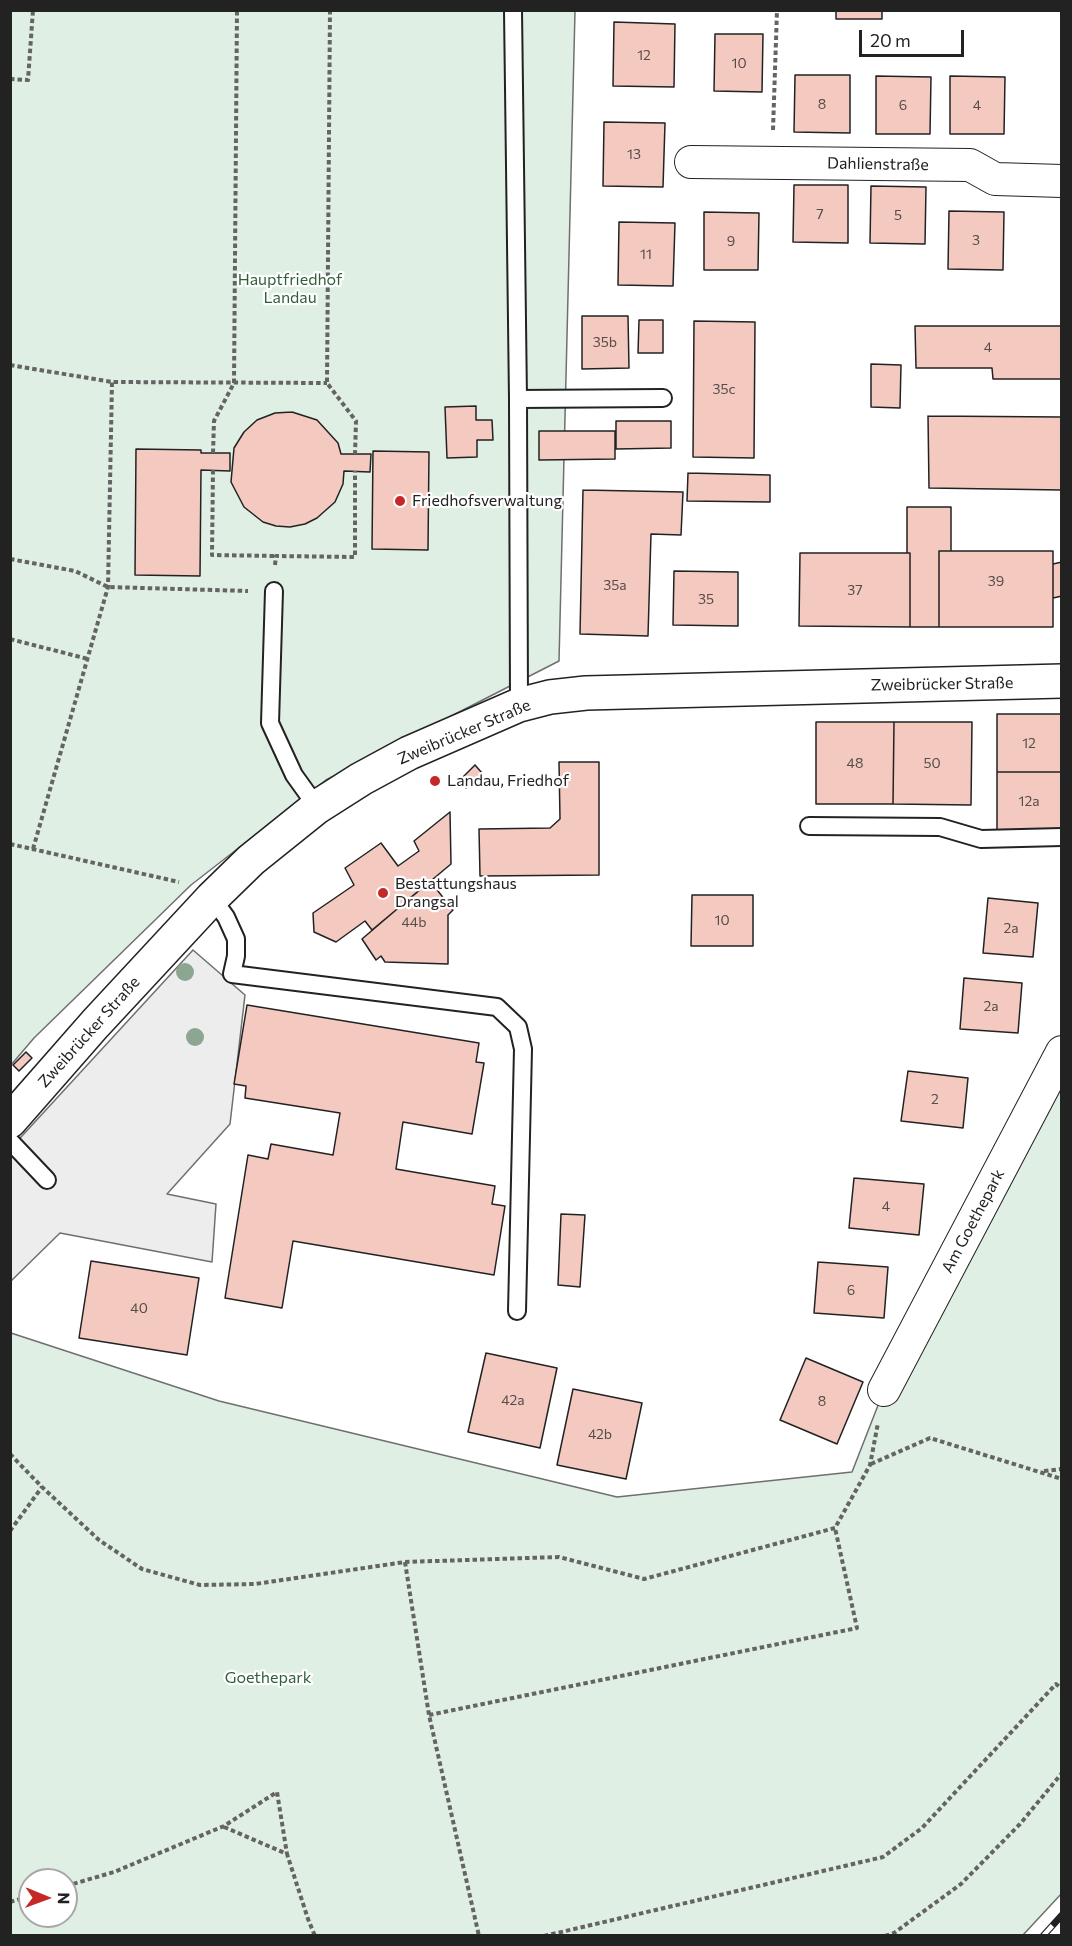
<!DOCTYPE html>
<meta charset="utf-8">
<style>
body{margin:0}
#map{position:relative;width:1072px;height:1946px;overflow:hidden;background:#fff;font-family:Commissioner,sans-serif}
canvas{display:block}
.frame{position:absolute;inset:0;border:12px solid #222;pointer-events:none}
.north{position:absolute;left:18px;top:1868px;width:60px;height:60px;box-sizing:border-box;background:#fff;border:2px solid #a7a7a7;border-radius:50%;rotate:91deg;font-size:16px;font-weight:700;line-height:24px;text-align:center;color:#222}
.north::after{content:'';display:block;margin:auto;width:21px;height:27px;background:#c62828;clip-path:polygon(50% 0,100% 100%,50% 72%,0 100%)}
.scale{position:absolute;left:859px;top:30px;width:105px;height:27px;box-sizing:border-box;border:3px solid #222;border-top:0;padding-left:8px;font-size:18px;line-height:21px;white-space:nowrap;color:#222;-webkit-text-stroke:4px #fff;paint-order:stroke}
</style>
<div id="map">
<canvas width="1072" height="1946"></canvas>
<div class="frame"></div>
<div class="north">N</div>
<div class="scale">20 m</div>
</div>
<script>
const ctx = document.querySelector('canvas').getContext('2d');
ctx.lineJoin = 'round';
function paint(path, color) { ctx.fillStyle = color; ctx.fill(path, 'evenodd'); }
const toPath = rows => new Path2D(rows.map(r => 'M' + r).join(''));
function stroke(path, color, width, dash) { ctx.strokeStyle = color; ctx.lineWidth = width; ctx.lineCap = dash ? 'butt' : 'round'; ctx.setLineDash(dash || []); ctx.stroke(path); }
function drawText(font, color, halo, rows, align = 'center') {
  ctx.font = font + ' Commissioner,sans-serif'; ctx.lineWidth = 4.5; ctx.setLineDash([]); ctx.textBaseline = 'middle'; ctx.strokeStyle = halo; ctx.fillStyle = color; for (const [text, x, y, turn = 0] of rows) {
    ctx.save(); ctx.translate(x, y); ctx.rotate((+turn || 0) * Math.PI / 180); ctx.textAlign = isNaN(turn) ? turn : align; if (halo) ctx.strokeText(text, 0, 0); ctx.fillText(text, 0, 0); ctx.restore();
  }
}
const green = toPath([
 [11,11,575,11,559,661,326,780,191,885,34,1038,11,1065,11,11],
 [1061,1065,1062,1893,1023,1935,11,1936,11,1333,219,1401,617,1497,852,1472,884,1390,1061,1065],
 [30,1880,66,1880,66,1916,30,1916,30,1880]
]);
const parking = toPath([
 [193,950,245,995,230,1124,167,1194,216,1204,212,1262,60,1233,11,1281,10,1149,193,950]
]);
const building = toPath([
 [836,10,882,10,882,19,836,19,836,10],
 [614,22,675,24,674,87,613,86,614,22],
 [715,34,763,34,762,92,714,91,715,34],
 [795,75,850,75,850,133,794,132,795,75],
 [876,76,931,77,930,134,876,134,876,76],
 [950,76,1005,77,1004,134,950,134,950,76],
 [604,122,665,123,663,187,603,186,604,122],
 [794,185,848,185,848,243,793,242,794,185],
 [871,186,926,187,925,244,870,243,871,186],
 [949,211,1004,212,1003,270,948,269,949,211],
 [704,212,759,213,758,270,704,270,704,212],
 [619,222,675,223,673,286,618,285,619,222],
 [582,316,628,316,629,368,582,369,582,316],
 [639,320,663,320,663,353,638,353,639,320],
 [694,321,755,322,754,458,693,457,694,321],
 [915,326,1062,326,1062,379,993,379,992,368,916,368,915,326],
 [871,364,901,365,900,408,871,407,871,364],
 [476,406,476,420,492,420,493,440,477,440,477,457,447,458,445,407,476,406],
 [292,412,317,420,338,443,341,454,371,454,370,472,344,471,343,484,335,502,317,518,305,524,290,527,276,526,263,522,244,507,231,482,234,448,244,432,257,420,275,413,292,412],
 [928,416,1062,417,1062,490,929,488,928,416],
 [616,421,671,421,671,448,616,449,616,421],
 [539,431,615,431,615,459,539,460,539,431],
 [136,449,201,450,201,453,230,453,230,471,201,470,200,576,135,575,136,449],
 [373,451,429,452,428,550,372,549,373,451],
 [688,473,770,475,770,502,687,501,688,473],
 [583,490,683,492,681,535,651,534,648,636,580,634,583,490],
 [907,507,951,507,951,551,939,551,939,627,910,627,910,553,907,553,907,507],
 [939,551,1053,551,1053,627,939,627,939,551],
 [800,553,910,553,910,627,799,626,800,553],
 [1062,562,1062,596,1053,598,1053,564,1062,562],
 [674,571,738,572,738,626,673,625,674,571],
 [997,714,1062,714,1062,772,997,772,997,714],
 [816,722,894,722,893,804,816,804,816,722],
 [894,722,972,722,971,805,893,804,894,722],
 [559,762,599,762,599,875,480,876,479,829,550,828,560,819,559,762],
 [475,765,482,773,466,788,459,781,475,765],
 [997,772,1062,772,1062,830,997,830,997,772],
 [450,812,451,864,372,930,365,921,336,942,314,932,313,913,354,885,345,868,381,843,398,866,419,851,414,841,450,812],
 [430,881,453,910,448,915,448,964,385,962,381,956,376,960,362,939,430,881],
 [692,895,753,895,753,946,691,946,692,895],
 [988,898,1038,903,1033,957,983,953,988,898],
 [964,978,1022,983,1018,1033,960,1029,964,978],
 [247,1005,479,1043,476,1062,484,1063,472,1134,403,1122,396,1169,495,1186,492,1204,505,1206,494,1275,293,1241,282,1308,225,1298,248,1155,268,1159,271,1144,333,1155,340,1113,245,1098,246,1086,234,1084,247,1005],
 [26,1052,32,1058,19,1071,13,1065,26,1052],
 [908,1071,968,1078,963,1128,901,1121,908,1071],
 [854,1178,924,1184,919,1235,849,1228,854,1178],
 [561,1214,585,1215,580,1287,558,1285,561,1214],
 [91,1261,199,1278,187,1355,79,1338,91,1261],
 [818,1262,888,1267,884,1318,814,1313,818,1262],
 [486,1353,557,1368,540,1448,468,1432,486,1353],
 [806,1358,863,1382,837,1444,780,1420,806,1358],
 [573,1389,642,1403,626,1479,557,1465,573,1389]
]);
const path = toPath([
 [330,10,327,383,356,421,355,454],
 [10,79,28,80,33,10],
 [773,130,777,10],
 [10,365,112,382,327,383],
 [213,453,214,421,234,383,237,10],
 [213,470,212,555,276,556],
 [10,559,75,571,108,587,248,591],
 [275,565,276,556,355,557,355,471],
 [10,639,88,659],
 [10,844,179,882],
 [33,849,108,587,112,382],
 [10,1454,42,1487,99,1540,142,1569,200,1585,255,1584,405,1562,559,1557,644,1579,835,1528,870,1465,878,1423],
 [871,1464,930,1438,1062,1479],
 [1044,1471,1062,1469],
 [10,1531,42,1487],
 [405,1562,429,1715,479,1936],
 [429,1715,857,1628,835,1528],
 [224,1827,287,1854,308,1919,315,1936],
 [66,1886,114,1872,224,1826,277,1792,287,1854],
 [10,1902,30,1896],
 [544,1936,883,1857,922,1828,1056,1684,1062,1689],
 [885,1936,894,1933,961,1884,1020,1824,1062,1773]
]);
const lane = toPath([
 [513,10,518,399,519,705],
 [518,399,663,398],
 [274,591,270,723,294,775,317,807],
 [809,826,940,827,981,839,1062,837],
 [212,898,226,917,236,939,236,956,232,974,497,1007,518,1027,523,1049,517,1311],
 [10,1141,47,1180]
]);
const street = toPath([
 [691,162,970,165,995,179,1062,181],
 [884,1390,1062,1052]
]);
const secondary = toPath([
 [10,1121,95,1024,212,898,251,860,317,807,361,779,409,753,519,705,550,697,586,693,1062,681]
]);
const rail = toPath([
 [1043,1936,1062,1915]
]);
const trees = [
 [185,972],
 [195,1037]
];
const markers = [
 [400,501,6,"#c62828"],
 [435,781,6,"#c62828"],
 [383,893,6,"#c62828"]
];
const numberNames = [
 ["12",644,55],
 ["10",739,63],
 ["8",822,104],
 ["6",903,105],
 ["4",977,105],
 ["13",634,154],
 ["7",820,214],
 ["5",898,215],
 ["3",976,240],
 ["9",731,241],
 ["11",646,254],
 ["35b",605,342],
 ["4",988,347],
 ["35c",724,389],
 ["39",996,581],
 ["35a",615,585],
 ["37",855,590],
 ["35",706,599],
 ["12",1029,743],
 ["48",855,763],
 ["50",932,763],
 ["12a",1029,801],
 ["10",722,920],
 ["44b",414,922],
 ["2a",1011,928],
 ["2a",991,1006],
 ["2",935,1099],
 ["4",886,1206],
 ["6",851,1290],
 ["40",139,1308],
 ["42a",513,1400],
 ["8",822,1401],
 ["42b",600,1434]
];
const streetNames = [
 ["Dahlienstraße",878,164,1],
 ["Zweibrücker Straße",942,684,-1],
 ["Zweibrücker Straße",464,732,-23],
 ["Zweibrücker Straße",89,1032,-48],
 ["Am Goethepark",973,1221,-62]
];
const parkNames = [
 ["Hauptfriedhof",290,280],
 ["Landau",290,298],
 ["Goethepark",268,1678]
];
const poiNames = [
 ["Friedhofsverwaltung",412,501],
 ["Landau, Friedhof",447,781],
 ["Bestattungshaus",395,884],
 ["Drangsal",395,902]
];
paint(green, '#e0efe3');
stroke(green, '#6f6f6f', 1.5);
paint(parking, '#ededed');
stroke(parking, '#6f6f6f', 1.5);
paint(building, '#f3c9c0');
stroke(building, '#222', 1.5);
stroke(lane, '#222', 20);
stroke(street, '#222', 34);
stroke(secondary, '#222', 36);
stroke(path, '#646464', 4, [4.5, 3]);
stroke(lane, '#fff', 16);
stroke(street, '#fff', 32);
stroke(secondary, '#fff', 33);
stroke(rail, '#222', 7);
stroke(rail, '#fff', 4.5, [14]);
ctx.fillStyle = '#8da692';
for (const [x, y] of trees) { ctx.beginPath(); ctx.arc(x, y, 9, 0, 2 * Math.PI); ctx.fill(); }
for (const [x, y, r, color] of markers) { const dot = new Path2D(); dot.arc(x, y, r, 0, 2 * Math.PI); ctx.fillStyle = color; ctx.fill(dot); stroke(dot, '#fff', 2); }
drawText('14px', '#564c4a', null, numberNames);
drawText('16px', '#222', '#fff', streetNames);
drawText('16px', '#2f5e38', '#fff', parkNames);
drawText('16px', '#222', '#fff', poiNames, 'left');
</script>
